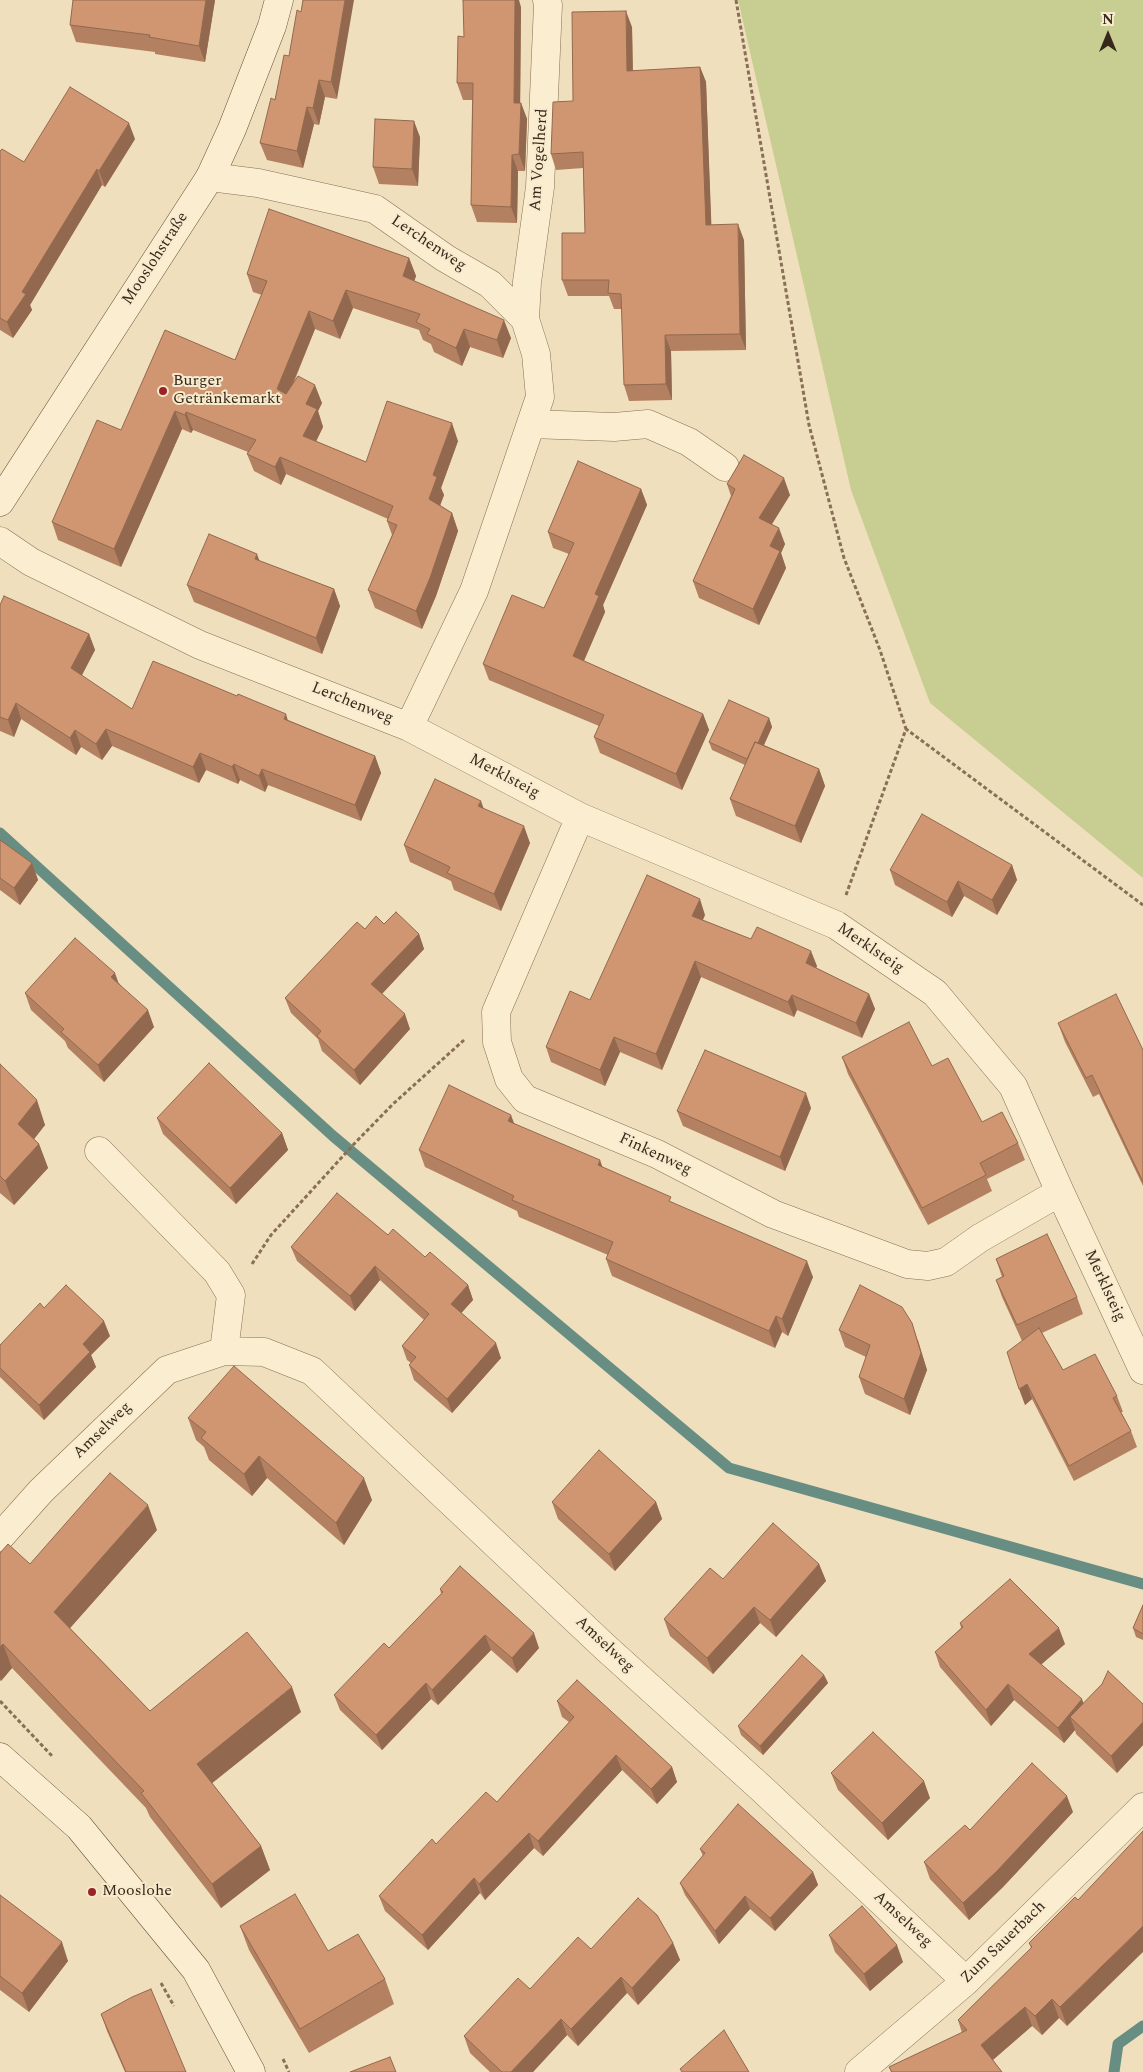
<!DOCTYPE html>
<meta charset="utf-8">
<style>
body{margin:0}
#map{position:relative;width:1143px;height:2072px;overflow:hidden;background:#f0dfbd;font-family:Spectral,serif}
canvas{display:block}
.north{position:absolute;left:1083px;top:10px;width:50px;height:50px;-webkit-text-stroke:4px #f7eacd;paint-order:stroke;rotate:0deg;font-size:14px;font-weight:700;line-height:20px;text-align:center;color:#37281b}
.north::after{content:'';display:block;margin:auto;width:18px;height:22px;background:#37281b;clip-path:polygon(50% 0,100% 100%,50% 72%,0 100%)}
</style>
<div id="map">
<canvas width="1143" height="2072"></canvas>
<div class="north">N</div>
</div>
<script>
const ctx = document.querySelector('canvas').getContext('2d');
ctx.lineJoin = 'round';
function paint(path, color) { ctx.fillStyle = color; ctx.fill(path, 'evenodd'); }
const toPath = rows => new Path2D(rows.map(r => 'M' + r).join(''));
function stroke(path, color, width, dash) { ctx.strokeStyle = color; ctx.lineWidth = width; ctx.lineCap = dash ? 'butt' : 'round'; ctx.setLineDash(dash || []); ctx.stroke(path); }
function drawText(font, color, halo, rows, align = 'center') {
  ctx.font = font + ' Spectral,serif'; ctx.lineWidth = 4; ctx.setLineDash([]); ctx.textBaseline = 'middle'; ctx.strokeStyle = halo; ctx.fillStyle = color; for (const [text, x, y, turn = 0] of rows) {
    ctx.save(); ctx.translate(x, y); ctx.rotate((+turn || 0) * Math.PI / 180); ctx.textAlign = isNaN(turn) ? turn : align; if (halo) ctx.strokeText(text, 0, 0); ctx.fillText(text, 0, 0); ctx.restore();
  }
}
const green = toPath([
 [738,0,1143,0,1143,878,930,703,851,490]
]);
const stream = toPath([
 [0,833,333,1136,729,1468,1143,1584],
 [1114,2072,1118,2044,1143,2026]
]);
const path = toPath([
 [736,0,809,425,844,558,880,650,906,729],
 [846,895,906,729,1143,905],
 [252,1264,271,1235,354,1144,393,1104,464,1040],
 [0,1701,53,1757],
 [161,1983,174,2006],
 [283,2059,289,2072]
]);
const street = toPath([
 [525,319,527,282,540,187,548,5,547,0],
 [531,424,614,427,648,424,689,442,725,467],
 [0,541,31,562,200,645,409,727,474,591,540,397,536,354,525,319,490,284,445,258,375,209,258,183,210,177],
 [409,727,580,817,836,925,935,993,1013,1086,1060,1192,1143,1370],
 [580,817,496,1012,497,1042,509,1079,525,1099,657,1154,773,1214,907,1264,928,1266,946,1262,980,1238,1060,1192],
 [99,1151,217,1272,231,1295,224,1351],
 [0,1537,41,1491,167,1370,224,1351,264,1352,312,1371,606,1648,761,1788,966,1981],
 [859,2072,966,1981,1143,1807]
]);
const secondary = toPath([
 [0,502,210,177,232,129,272,26,279,0],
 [0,1757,79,1827,196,1970,251,2072]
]);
const wall = toPath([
 [215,0,205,62,155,54,155,52,76,42,70,25],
 [303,0,337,99,325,97,319,125,314,124,303,168,267,160,260,143,289,56,301,12],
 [521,7,520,103,521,103,527,119,525,171,518,171,517,223,477,222,471,205,472,100,463,100,457,83],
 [632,27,633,71,700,67,706,82,711,225,744,240,746,350,671,351,672,400,629,401,624,385,622,309,614,309,609,296,568,296,562,280,585,233,583,168,556,170,551,154,573,101],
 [420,137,418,186,379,184,373,167],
 [135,139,105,187,102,185,30,305,32,310,13,338,0,330,0,151,24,162],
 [409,258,416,276,414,281,511,338,503,358,470,347,462,366,434,352,431,344,423,340,419,330,353,308,340,339,315,329,294,382,322,403,318,411,323,427,316,441,366,462,458,441,441,488,444,495,440,505,452,513,458,531,436,596,422,629,375,608,368,590,392,535,387,521,388,519,286,474,281,485,254,471,247,454,248,452,193,430,191,433,182,429,121,567,58,540,52,522,121,430,235,360,262,295,253,292,247,274],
 [727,484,790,495,772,524,785,544,781,553,786,568,759,625,699,598,693,581,731,496],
 [641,489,647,505,603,605,605,612,584,661,703,714,709,730,682,790,600,753,594,737,599,726,489,680,483,664,544,608,569,554,553,548,548,532],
 [260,561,334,589,340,606,322,654,194,602,187,585],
 [0,605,89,634,95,650,81,675,132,709,288,720,375,756,381,773,361,821,268,785,265,792,240,780,238,784,206,770,199,783,112,746,102,760,81,747,76,755,21,719,14,737,0,731],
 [769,718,772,727,764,745,819,769,825,786,801,843,736,816,730,799,745,765,712,750,709,742],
 [484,809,530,843,501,911,454,890,451,881,410,862,404,845],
 [0,840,32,863,38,880,20,905,0,890],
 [1012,865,1017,880,997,915,964,896,952,917,895,885,890,870],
 [705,915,703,920,817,966,816,968,869,994,875,1009,862,1038,797,1010,794,1017,701,977,662,1070,620,1052,605,1086,551,1062,546,1047,590,1000],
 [384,924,419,934,424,949,382,994,410,1029,360,1085,322,1051,318,1039,291,1013,285,998,365,929],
 [119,983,154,1027,104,1082,68,1048,65,1041,31,1010,25,993],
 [1058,1023,1143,1050,1143,1186,1099,1094,1093,1097,1065,1042],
 [842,1057,932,1066,982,1122,1018,1143,1025,1160,987,1179,992,1191,928,1225,848,1074],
 [0,1064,45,1125,34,1139,39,1144,48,1168,14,1205,0,1193],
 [811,1108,785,1171,683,1126,677,1111],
 [157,1118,282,1133,288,1150,236,1204,163,1134],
 [515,1124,673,1203,813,1277,788,1336,782,1332,775,1348,612,1276,606,1259,608,1255,519,1217,517,1211,425,1167,419,1150],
 [388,1235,425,1257,468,1285,473,1300,461,1313,501,1358,452,1413,414,1380,409,1365,411,1363,407,1360,402,1346,424,1320,380,1280,355,1311,297,1261,291,1247],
 [996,1259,1077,1297,1083,1314,1042,1333,1063,1370,1117,1396,1123,1412,1121,1412,1131,1431,1137,1447,1074,1481,1032,1399,1025,1405,1022,1341,1002,1297,996,1280,1002,1277],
 [44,1308,110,1336,91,1355,96,1367,44,1420,0,1377,0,1345],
 [839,1330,918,1340,927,1370,910,1415,865,1394,859,1377,866,1357,845,1347],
 [188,1418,372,1500,344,1545,267,1478,252,1496,209,1460,204,1447,196,1440],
 [552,1502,656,1502,662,1519,615,1571,558,1519],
 [157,1530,70,1628,150,1711,301,1712,212,1783,261,1846,270,1870,221,1908,150,1817,146,1808,12,1668,1,1681,0,1680,0,1553,30,1564],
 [819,1564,826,1581,776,1637,760,1623,713,1674,670,1636,664,1619],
 [440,1589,539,1648,517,1673,491,1650,438,1705,431,1699,382,1750,340,1710,334,1695,389,1648,441,1594],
 [1143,1605,1143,1640,1136,1637,1133,1628],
 [960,1623,1065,1644,1041,1664,1083,1703,1143,1704,1143,1745,1117,1773,1076,1734,1075,1730,1064,1743,1014,1700,991,1726,940,1667,935,1652,961,1628],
 [824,1675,828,1683,763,1755,741,1735,738,1726],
 [557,1701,672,1767,677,1782,657,1804,622,1770,543,1856,534,1848,485,1900,480,1893,428,1950,385,1911,379,1896,436,1844,497,1802,522,1774,569,1722,562,1717],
 [831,1773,930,1798,888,1840,838,1790],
 [1073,1812,1003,1887,969,1920,930,1879,924,1862,970,1830],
 [700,1849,813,1872,818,1885,775,1931,750,1909,719,1944,685,1895,680,1883,703,1856],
 [0,1895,68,1961,29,2012,0,1990],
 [1075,1897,1067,2026,1059,2018,1042,2035,1032,2026,993,2060,1002,2072,891,2072,889,2067,962,2033,958,2020,1031,1948,1029,1943],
 [240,1926,328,1951,385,1979,394,2004,309,2053,249,1950],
 [829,1935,903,1962,870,1991,835,1952],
 [673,1943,680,1960,638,2005,627,1993,578,2046,567,2035,533,2072,490,2072,470,2053,464,2036,530,1989,591,1949],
 [101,2014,186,2072,125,2072,107,2031]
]);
const shadedWall = toPath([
 [206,0,215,0,205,62,199,46],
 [345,0,354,0,337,99,331,82],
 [515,0,519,0,521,7,520,120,514,103],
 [626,11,632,27,633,87,627,71],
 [700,67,706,82,712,241,706,225],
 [319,80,325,97,319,125,313,108],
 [521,103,527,119,525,171,519,154],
 [307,107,314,124,303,168,297,151],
 [414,121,420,137,418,186,412,169],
 [129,123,135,139,105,187,99,171],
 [512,155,518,171,517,223,511,207],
 [97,169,102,185,30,305,32,310,13,338,7,322,22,292],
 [738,224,744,240,746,350,740,334],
 [409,258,416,276,410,294,403,276],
 [346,290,353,308,340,339,333,321],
 [309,311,315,329,283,407,277,389],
 [504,320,511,338,503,358,497,340],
 [464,329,470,347,462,366,456,348],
 [665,335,671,351,672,400,666,384],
 [315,385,322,403,318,411,323,427,310,454,303,436,306,404],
 [175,411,182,429,121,567,114,549],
 [186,412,193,430,191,433,185,415],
 [452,423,458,441,441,488,444,495,436,517,429,499,433,475],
 [280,457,286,474,281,485,275,467],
 [784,478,790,495,765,535,759,518],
 [641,489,647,505,603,605,605,612,579,672,573,656,595,594],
 [452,513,458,531,436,596,422,629,416,611],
 [779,528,785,544,781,553,786,568,759,625,753,609,770,546],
 [257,554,263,570,255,559],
 [334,589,340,606,322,654,316,638],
 [89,634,95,650,77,685,71,668],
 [16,703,21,719,14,737,8,720],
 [286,714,291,731,284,719],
 [703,714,709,730,682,790,676,774],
 [769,718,772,727,753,769,749,760],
 [106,729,112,746,102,760,96,744],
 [75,730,81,747,76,755,70,738],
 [200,753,206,770,199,783,193,767],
 [375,756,381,773,361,821,355,805],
 [234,764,240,780,238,784,232,767],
 [262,769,268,785,265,792,259,776],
 [819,769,825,786,801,843,795,826],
 [481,801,487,818,478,806],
 [524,826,530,843,501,911,494,894],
 [32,863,38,880,20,905,14,888],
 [1012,865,1017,880,997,915,992,900],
 [958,881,964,896,952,917,947,902],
 [700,899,705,915,697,931,692,916],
 [419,934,424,949,377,999,371,984],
 [811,951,817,966,811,979,806,963],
 [695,961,701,977,662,1070,656,1054],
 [115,973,121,990,111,977],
 [869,994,875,1009,862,1038,856,1023],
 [792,995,797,1010,794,1017,788,1002],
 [148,1010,154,1027,104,1082,98,1065],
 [405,1014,410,1029,360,1085,354,1070],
 [614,1037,620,1052,605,1086,600,1070],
 [806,1093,811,1108,785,1171,780,1157],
 [37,1100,45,1125,27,1148,18,1124],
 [511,1115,517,1131,508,1121],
 [282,1133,288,1150,236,1204,230,1188],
 [39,1144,48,1168,14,1205,5,1181],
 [600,1160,606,1177,598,1165],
 [807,1261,813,1277,788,1336,782,1319],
 [375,1266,380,1280,355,1311,350,1296],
 [468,1285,473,1300,456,1319,451,1304],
 [776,1316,782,1332,775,1348,769,1331],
 [104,1321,110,1336,91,1355,96,1367,44,1420,39,1405,83,1344],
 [912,1323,927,1370,910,1415,904,1399],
 [496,1343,501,1358,452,1413,447,1399],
 [1027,1384,1032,1399,1025,1405,1019,1389],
 [259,1456,267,1478,252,1496,244,1474],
 [364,1478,372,1500,344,1545,336,1523],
 [656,1502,662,1519,615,1571,609,1554],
 [148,1505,157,1530,63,1636,54,1612],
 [819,1564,826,1581,776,1637,770,1620],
 [754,1607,760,1623,713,1674,707,1658],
 [1059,1628,1065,1644,1035,1670,1029,1654],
 [534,1633,539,1648,517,1673,512,1658],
 [485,1635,491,1650,438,1705,432,1690],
 [3,1644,12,1668,1,1681,0,1678,0,1647],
 [824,1675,828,1683,763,1755,760,1746],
 [426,1683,431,1699,382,1750,376,1735],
 [1008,1684,1014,1700,991,1726,986,1710],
 [292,1687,301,1712,206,1788,197,1764],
 [1082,1699,1088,1715,1070,1717,1075,1730,1064,1743,1058,1728],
 [1143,1722,1143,1745,1117,1773,1111,1756],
 [616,1755,622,1770,543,1856,538,1841],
 [672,1767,677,1782,657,1804,651,1789],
 [924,1781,930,1798,888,1840,882,1823],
 [1067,1796,1073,1812,1003,1887,969,1920,963,1903],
 [529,1833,534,1848,485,1900,479,1884],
 [261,1846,270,1870,221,1908,212,1884],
 [813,1872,818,1885,775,1931,770,1918],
 [474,1878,480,1893,428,1950,422,1935],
 [745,1896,750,1909,719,1944,715,1931],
 [1143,1926,1143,1952,1067,2026,1060,2007],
 [62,1942,68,1961,29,2012,22,1993],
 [673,1943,680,1960,638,2005,632,1988],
 [897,1945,903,1962,870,1991,864,1974],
 [621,1977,627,1993,578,2046,571,2029],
 [1052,1999,1059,2018,1042,2035,1035,2016],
 [1025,2007,1032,2026,988,2064,981,2045],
 [561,2019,567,2035,533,2072,511,2072]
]);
const building = toPath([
 [73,0,206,0,199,46,149,37,150,35,70,25,73,0],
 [303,0,345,0,331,82,319,80,313,108,307,107,297,151,260,143,271,98,275,100,284,55,289,56,297,10,301,12,303,0],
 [463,0,515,0,514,103,521,103,519,154,512,155,511,207,471,205,473,83,457,83,458,36,464,37,463,0],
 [626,11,627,71,700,67,706,225,738,224,740,334,665,335,666,384,624,385,621,294,608,293,609,280,562,280,562,233,585,233,583,152,551,154,553,102,573,101,572,12,626,11],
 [70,87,129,123,99,171,97,169,22,292,26,294,7,322,0,318,0,151,2,149,24,162,70,87],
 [375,119,414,121,412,169,373,167,375,119],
 [269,209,409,258,403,276,504,320,497,340,464,329,456,348,427,334,430,329,416,322,420,314,346,290,333,321,309,311,277,389,286,394,298,376,315,385,306,404,317,409,303,436,366,462,387,401,452,423,433,475,437,477,429,499,452,513,430,578,416,611,368,590,397,525,387,521,393,506,280,457,275,467,247,454,256,440,186,412,185,415,175,411,114,549,52,522,97,420,121,430,165,330,235,360,267,281,247,274,269,209],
 [744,455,784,478,759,518,779,528,770,546,780,551,753,609,693,581,735,489,727,484,744,455],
 [578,461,641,489,595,594,599,596,573,656,703,714,676,774,594,737,604,715,483,664,512,595,544,608,574,543,548,532,578,461],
 [209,534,257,554,255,559,334,589,316,638,187,585,209,534],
 [4,596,89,634,71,668,132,709,153,661,237,696,238,694,286,714,284,719,375,756,355,805,262,769,259,776,234,764,232,767,200,753,193,767,106,729,96,744,75,730,70,738,16,703,8,720,0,717,0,605,4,596],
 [729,700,769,718,758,743,755,742,747,759,709,742,729,700],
 [755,742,819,769,795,826,730,799,755,742],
 [435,779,481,801,478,806,524,826,494,894,447,873,450,867,404,845,435,779],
 [922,814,1012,865,992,900,958,881,947,902,890,870,922,814],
 [0,840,32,863,14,888,0,878,0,840],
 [647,875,700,899,692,916,751,939,757,927,811,951,806,963,869,994,856,1023,792,995,788,1002,695,961,656,1054,614,1037,600,1070,546,1047,570,991,590,1000,647,875],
 [396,912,419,934,371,984,405,1014,354,1070,317,1036,321,1031,285,998,357,922,365,929,376,916,384,924,396,912],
 [75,938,115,973,111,977,148,1010,98,1065,61,1032,64,1029,25,993,75,938],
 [1116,994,1143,1050,1143,1182,1092,1075,1086,1078,1058,1023,1116,994],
 [909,1022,932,1066,948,1058,982,1122,1002,1112,1018,1143,980,1163,986,1175,922,1208,842,1057,909,1022],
 [705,1050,806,1093,780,1157,677,1111,705,1050],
 [209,1063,282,1133,230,1188,157,1118,209,1063],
 [0,1064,37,1100,18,1124,39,1144,5,1181,0,1176,0,1064],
 [449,1085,511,1115,508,1121,600,1160,598,1165,671,1197,669,1201,807,1261,782,1319,776,1316,769,1331,606,1259,613,1242,512,1200,514,1196,419,1150,449,1085],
 [337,1193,388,1235,393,1229,425,1257,430,1252,468,1285,451,1304,496,1343,447,1399,409,1365,416,1357,402,1346,429,1314,375,1266,350,1296,291,1247,337,1193],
 [1047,1234,1077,1297,1017,1325,996,1280,1004,1276,996,1259,1047,1234],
 [66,1285,104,1321,83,1344,90,1352,39,1405,0,1368,0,1345,40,1303,44,1308,66,1285],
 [860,1285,902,1307,912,1323,921,1353,904,1399,859,1377,870,1345,839,1330,860,1285],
 [1039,1328,1063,1370,1095,1354,1117,1396,1113,1398,1131,1431,1069,1466,1027,1384,1019,1389,1007,1352,1039,1328],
 [234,1366,364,1478,336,1523,259,1456,244,1474,201,1438,206,1432,188,1418,234,1366],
 [599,1450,656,1502,609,1554,552,1502,599,1450],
 [110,1473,148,1505,54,1612,150,1711,247,1632,292,1687,197,1764,261,1846,212,1884,141,1793,144,1791,3,1644,0,1647,0,1553,8,1544,30,1564,110,1473],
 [773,1523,819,1564,770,1620,754,1607,707,1658,664,1619,710,1568,723,1579,773,1523],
 [460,1566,534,1633,512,1658,485,1635,432,1690,426,1683,376,1735,334,1695,384,1643,389,1648,443,1592,440,1589,460,1566],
 [1010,1579,1059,1628,1029,1654,1082,1699,1058,1728,1008,1684,986,1710,935,1652,963,1627,960,1623,1010,1579],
 [1143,1605,1143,1634,1133,1628,1143,1605],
 [802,1655,824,1675,760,1746,738,1726,802,1655],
 [1108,1671,1143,1704,1143,1722,1111,1756,1070,1717,1102,1684,1108,1671],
 [577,1680,672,1767,651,1789,616,1755,538,1841,529,1833,479,1884,474,1878,422,1935,379,1896,432,1839,436,1844,486,1792,497,1802,522,1774,574,1717,557,1701,577,1680],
 [873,1732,924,1781,882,1823,831,1773,873,1732],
 [1032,1763,1067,1796,997,1871,963,1903,924,1862,965,1825,970,1830,1032,1763],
 [738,1804,813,1872,770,1918,745,1896,715,1931,680,1883,705,1853,700,1849,738,1804],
 [1143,1831,1143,1926,1060,2007,1052,1999,1035,2016,1025,2007,981,2045,1002,2072,892,2072,889,2067,967,2030,958,2020,1032,1947,1029,1943,1075,1897,1078,1900,1143,1831],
 [295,1894,328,1951,358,1934,385,1979,300,2029,240,1926,295,1894],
 [0,1895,62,1942,22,1993,0,1976,0,1895],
 [638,1898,657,1915,673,1943,632,1988,621,1977,571,2029,561,2019,511,2072,502,2072,464,2036,518,1978,530,1989,578,1937,591,1949,638,1898],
 [862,1906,897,1945,864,1974,829,1935,862,1906],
 [151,1989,186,2072,126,2072,101,2014,132,1997,151,1989],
 [724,2030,749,2072,682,2072,680,2069,724,2030],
 [390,2057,396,2072,350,2072,390,2057]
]);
const markers = [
 [163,391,5,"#9a2327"],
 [92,1892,5,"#9a2327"]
];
const streetNames = [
 ["Am Vogelherd",540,160,-86],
 ["Lerchenweg",428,244,34],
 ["Mooslohstraße",156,259,-57],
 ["Lerchenweg",352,704,22],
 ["Merklsteig",504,777,28],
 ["Merklsteig",870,949,34],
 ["Finkenweg",655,1155,25],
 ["Merklsteig",1104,1286,65],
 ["Amselweg",103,1431,-44],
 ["Amselweg",604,1645,43],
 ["Amselweg",902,1920,43],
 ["Zum Sauerbach",1004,1943,-44]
];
const poiNames = [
 ["Burger",173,382],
 ["Getränkemarkt",173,400],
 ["Mooslohe",102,1892]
];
paint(green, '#c8ce91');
stroke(stream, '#688e84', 11);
stroke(street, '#886f56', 29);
stroke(secondary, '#6a5039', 29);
stroke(path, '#886f56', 3, [4, 2.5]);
stroke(street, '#faedd0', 28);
stroke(secondary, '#faedd0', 28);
paint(wall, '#b38161');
paint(shadedWall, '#92694f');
paint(building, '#d09671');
stroke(building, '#92694f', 1);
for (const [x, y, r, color] of markers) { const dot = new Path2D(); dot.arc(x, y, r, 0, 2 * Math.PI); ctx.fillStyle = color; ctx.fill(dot); stroke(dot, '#f7eacd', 2); }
drawText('16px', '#37281b', '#f7eacd', streetNames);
drawText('16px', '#37281b', '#f7eacd', poiNames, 'left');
</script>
